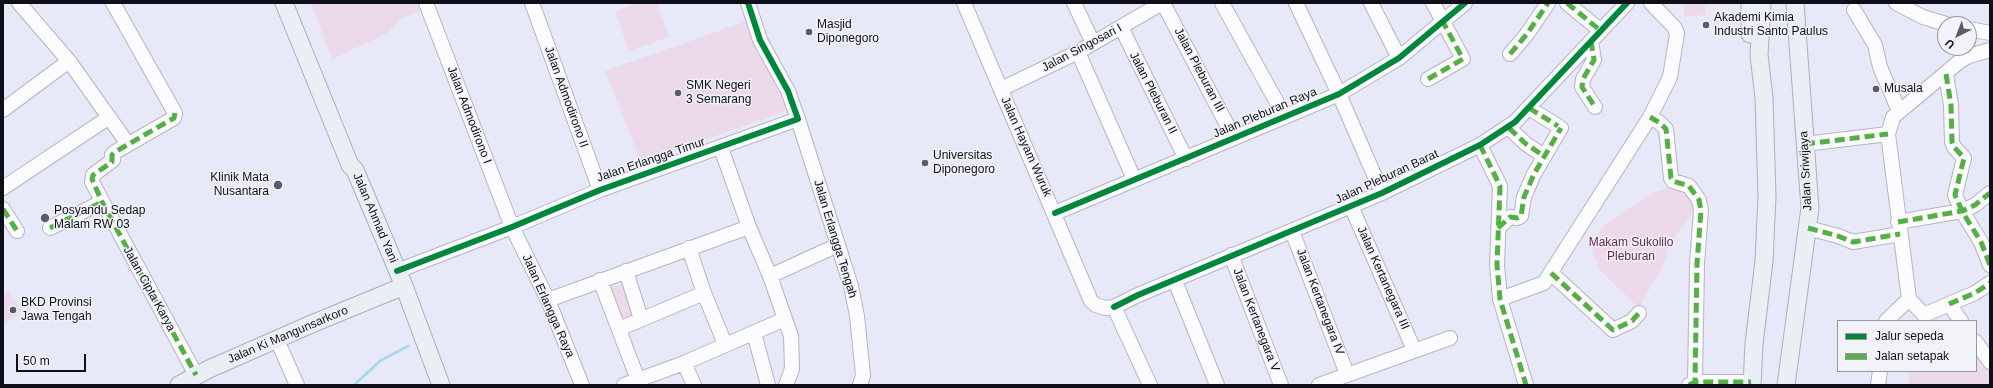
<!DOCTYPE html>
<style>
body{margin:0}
#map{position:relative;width:1993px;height:388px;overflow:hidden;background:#e8e9f8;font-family:Arial,sans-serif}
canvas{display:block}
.frame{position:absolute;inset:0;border:4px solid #0f0f1a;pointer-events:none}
.legend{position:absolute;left:1837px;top:320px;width:140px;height:52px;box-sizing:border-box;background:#f2f2f9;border:1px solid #9797a0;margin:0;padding:5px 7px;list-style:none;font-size:12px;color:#0f0f1a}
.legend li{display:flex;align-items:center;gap:8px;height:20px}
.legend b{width:20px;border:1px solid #9797a0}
.north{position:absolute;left:1937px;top:16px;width:40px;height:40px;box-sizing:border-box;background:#f2f2f9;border:1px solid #9797a0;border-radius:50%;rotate:222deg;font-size:11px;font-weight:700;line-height:16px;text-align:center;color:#0f0f1a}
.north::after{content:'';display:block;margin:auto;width:14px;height:18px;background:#5b5b68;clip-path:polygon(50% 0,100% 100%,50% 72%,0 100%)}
.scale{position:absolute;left:16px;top:354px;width:70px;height:18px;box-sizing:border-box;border:2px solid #0f0f1a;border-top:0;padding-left:5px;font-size:12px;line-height:14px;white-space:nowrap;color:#0f0f1a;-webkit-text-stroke:3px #f2f2f9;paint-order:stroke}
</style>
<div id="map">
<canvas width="1993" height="388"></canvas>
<div class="frame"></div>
<ul class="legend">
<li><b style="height:5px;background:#00873e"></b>Jalur sepeda</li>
<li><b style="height:5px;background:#54b045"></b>Jalan setapak</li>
</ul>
<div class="north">U</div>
<div class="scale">50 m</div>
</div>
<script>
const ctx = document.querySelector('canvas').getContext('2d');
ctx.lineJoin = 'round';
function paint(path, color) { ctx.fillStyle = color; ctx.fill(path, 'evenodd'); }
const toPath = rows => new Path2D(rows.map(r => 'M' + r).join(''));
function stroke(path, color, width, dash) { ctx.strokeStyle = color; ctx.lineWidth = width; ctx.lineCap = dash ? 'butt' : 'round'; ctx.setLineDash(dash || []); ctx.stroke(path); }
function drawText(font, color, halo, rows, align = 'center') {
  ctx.font = font + ' Arial,sans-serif'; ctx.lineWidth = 3; ctx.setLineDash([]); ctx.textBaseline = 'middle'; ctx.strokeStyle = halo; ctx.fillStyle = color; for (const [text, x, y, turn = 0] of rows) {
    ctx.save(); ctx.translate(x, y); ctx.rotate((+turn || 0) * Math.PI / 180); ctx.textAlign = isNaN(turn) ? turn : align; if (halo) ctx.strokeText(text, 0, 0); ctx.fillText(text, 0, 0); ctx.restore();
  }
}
const green = toPath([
 [311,3,417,3,420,11,401,19,386,34,332,59],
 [639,3,657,3,669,37,629,51,615,11],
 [1684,3,1705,3,1705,15,1684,16],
 [747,21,787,111,641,162,605,71],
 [1677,186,1688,191,1695,204,1691,215,1669,245,1665,260,1639,308,1601,271,1592,252,1595,238,1606,224,1629,208,1653,193],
 [625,282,640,317,622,325,607,289],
 [8,292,22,310,4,325,3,297],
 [1976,355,1990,372,1990,385,1908,385,1910,371,1976,371]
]);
const stream = toPath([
 [354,385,380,361,408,346]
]);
const minor = toPath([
 [19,3,69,61,128,144],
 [113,3,175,113,174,118,115,152,112,155,113,160,93,175,92,182,196,375],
 [426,3,512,227,548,300,582,385],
 [532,3,600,190],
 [964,3,1091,301,1096,305,1105,308,1114,307,1150,385],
 [1074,3,1093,43],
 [1163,3,1234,138],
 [1222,3,1285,117],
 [1296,3,1339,94,1382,193],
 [1371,3,1399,58],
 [1567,3,1601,31],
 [1896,3,1923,17,1946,24],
 [1854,10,1875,45,1880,67,1899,111],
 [1121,27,1186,159],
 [1969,29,1990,33],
 [1591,41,1594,60,1583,79,1582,87,1595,107],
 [1078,52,1134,179],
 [1510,54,1527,34,1548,3],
 [1946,74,1951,105,1952,142,1954,147,1964,158,1955,195,1962,211,1981,242,1990,265],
 [1428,79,1463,59,1433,3],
 [1001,89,1078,52,1162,3],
 [1529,108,1558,126],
 [3,110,69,61],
 [1650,117,1660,123,1666,129,1671,178,1673,181,1689,186,1699,200,1701,210,1697,264,1695,382],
 [798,119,851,286,857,316,863,375,860,385],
 [1509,128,1526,144,1544,156],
 [1805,144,1888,134],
 [1480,145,1500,186,1497,265,1500,299,1526,385],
 [721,148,749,227,770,276,791,336,792,369,786,385],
 [3,188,108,118],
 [1351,206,1414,350],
 [3,209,17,231],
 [1055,213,1339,94,1399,58,1465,3],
 [1898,222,1962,211,1975,205,1990,193],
 [50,228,102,202],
 [1498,228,1510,217,1517,218,1521,216,1524,197,1534,174,1561,128],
 [1808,228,1838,236,1853,242,1900,234],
 [1292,231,1347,374],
 [689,248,704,293,725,344],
 [1231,255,1281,385],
 [397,271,512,227,600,190,798,119,788,91,760,40,748,3],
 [626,271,641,319],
 [1551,273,1613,330,1632,321,1639,313],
 [770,276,838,245],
 [600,280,640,385],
 [1175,281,1217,385],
 [1500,299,1544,283,1650,117,1670,77,1677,34,1675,28,1651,3],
 [548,300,749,227],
 [1949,304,1975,293,1990,283],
 [1114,307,1138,295,1382,193,1480,145,1515,122,1627,3],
 [1886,321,1909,299],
 [1961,321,1949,304,1924,315,1909,299,1888,134,1893,117,1960,61,1969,56,1990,50],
 [619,329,704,293],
 [754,333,768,385],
 [277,340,297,385],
 [1976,342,1990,362],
 [684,363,694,385],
 [624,385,684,363,785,319],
 [1319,385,1450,338],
 [1689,385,1695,382,1751,382],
 [1878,385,1880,371]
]);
const major = toPath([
 [284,3,350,165,355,170,404,286,441,385],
 [1750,3,1750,34],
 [179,385,209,369,314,323,404,286],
 [1752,385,1754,344,1764,261,1767,197,1764,98,1759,55,1762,3],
 [1786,385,1810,208,1795,3]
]);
const quiet = toPath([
 [1567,3,1601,31],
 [1591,41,1594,60,1583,79,1582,87,1595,107],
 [1510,54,1527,34,1548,3],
 [1946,74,1951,105,1952,142,1954,147,1964,158,1955,195,1962,211,1981,242,1990,265],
 [1428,79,1463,59,1443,22],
 [1529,108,1558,126],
 [175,113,174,118,115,152,112,155,112,162,93,175,92,179,102,202,196,375],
 [1650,117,1660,123,1666,129,1671,178,1673,181,1689,186,1699,200,1701,210,1697,264,1695,382],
 [1509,128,1526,144,1544,156],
 [1805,144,1888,134],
 [1480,145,1500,186,1497,265,1500,299,1526,385],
 [3,209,17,231],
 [1898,222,1962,211,1975,205,1990,193],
 [50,228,102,202],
 [1498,228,1510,217,1517,218,1521,216,1524,197,1534,174,1561,128],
 [1808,228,1838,236,1853,242,1900,234],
 [1551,273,1613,330,1632,321,1639,313],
 [1949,304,1975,293,1990,283],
 [1689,385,1695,382,1751,382]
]);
const cycleway = toPath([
 [1055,213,1339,94,1399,58,1465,3],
 [397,271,512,227,600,190,798,119,788,91,760,40,748,3],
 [1114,307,1138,295,1382,193,1480,145,1515,122,1627,3]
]);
const markers = [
 [1706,25,4,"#5b5b68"],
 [809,32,4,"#5b5b68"],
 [1876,89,4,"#5b5b68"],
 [678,93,4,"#5b5b68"],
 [925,163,4,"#5b5b68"],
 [278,185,5,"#5b5b68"],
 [45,218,5,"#5b5b68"],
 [13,310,4,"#5b5b68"]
];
const poiNames = [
 ["Akademi Kimia",1714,18],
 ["Industri Santo Paulus",1714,32],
 ["Masjid",817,25],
 ["Diponegoro",817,39],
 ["SMK Negeri",686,86],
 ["3 Semarang",686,100],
 ["Musala",1884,89],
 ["Universitas",933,156],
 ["Diponegoro",933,170],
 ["Klinik Mata",269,178,"right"],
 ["Nusantara",269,192,"right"],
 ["Posyandu Sedap",54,211],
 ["Malam RW 03",54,225],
 ["BKD Provinsi",21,303],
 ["Jawa Tengah",21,317]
];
const streetNames = [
 ["Jalan Singosari I",1082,48,-28],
 ["Jalan Pleburan III",1199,70,62],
 ["Jalan Pleburan II",1153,93,63],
 ["Jalan Admodirono II",566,97,70],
 ["Jalan Pleburan Raya",1265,113,-23],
 ["Jalan Admodirono I",469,115,69],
 ["Jalan Hayam Wuruk",1026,147,66],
 ["Jalan Erlangga Timur",651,160,-19],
 ["Jalan Sriwijaya",1806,171,-93],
 ["Jalan Pleburan Barat",1387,177,-25],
 ["Jalan Ahmad Yani",375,218,67],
 ["Jalan Erlangga Tengah",835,239,73],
 ["Jalan Kertanegara III",1383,278,66],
 ["Jalan Cipta Karya",149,289,61],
 ["Jalan Kertanegara IV",1320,302,69],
 ["Jalan Erlangga Raya",548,306,66],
 ["Jalan Kertanegara V",1256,320,69],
 ["Jalan Ki Mangunsarkoro",288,335,-23]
];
const parkNames = [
 ["Makam Sukolilo",1631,243],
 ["Pleburan",1631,257]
];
paint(green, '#ecd9ea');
stroke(stream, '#a9d8ed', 3);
stroke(minor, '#b4b5c2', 16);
stroke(major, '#a8afbf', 19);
stroke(minor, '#fcfcfe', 14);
stroke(major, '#eaeef5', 17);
stroke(quiet, '#54b045', 5, [10, 5]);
stroke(cycleway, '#00873e', 6);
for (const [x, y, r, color] of markers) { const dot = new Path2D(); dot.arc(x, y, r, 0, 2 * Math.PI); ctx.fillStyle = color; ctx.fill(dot); stroke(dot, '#f2f2f9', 1.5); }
drawText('12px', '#0f0f1a', '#f2f2f9', poiNames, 'left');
drawText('12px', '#0f0f1a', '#f2f2f9', streetNames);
drawText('12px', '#6a284e', '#f2f2f9', parkNames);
</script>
